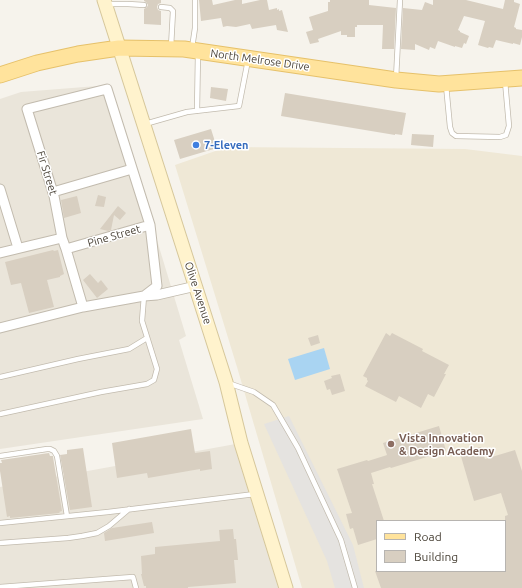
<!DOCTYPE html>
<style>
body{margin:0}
#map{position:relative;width:522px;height:588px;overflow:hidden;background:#f6f3ec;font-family:Ubuntu,sans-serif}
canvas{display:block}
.legend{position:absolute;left:376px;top:520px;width:130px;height:52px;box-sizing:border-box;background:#fff;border:1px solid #b7b4b0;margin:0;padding:5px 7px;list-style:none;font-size:12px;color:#4b4439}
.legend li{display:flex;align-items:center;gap:8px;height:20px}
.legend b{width:20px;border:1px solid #b7b4b0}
</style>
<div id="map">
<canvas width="522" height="588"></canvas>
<ul class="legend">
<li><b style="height:5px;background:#ffe39c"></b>Road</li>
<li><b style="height:11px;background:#d8cfc1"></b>Building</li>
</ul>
</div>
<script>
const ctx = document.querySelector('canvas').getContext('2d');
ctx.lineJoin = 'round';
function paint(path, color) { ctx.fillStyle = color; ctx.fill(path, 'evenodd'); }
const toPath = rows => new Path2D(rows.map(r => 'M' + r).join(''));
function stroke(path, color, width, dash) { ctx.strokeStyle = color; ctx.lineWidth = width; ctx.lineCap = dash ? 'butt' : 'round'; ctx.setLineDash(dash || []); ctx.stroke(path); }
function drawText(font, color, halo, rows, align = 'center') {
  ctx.font = font + ' Ubuntu,sans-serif'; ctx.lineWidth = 3; ctx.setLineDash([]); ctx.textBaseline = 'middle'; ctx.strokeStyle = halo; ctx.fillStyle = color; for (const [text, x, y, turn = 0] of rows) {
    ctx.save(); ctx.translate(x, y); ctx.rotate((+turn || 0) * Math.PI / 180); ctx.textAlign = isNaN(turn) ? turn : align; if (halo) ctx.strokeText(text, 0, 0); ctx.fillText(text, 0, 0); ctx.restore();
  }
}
const residential = toPath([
 [110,85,186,336,179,340,203,419,0,449,0,99,21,92],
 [241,443,286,588,0,588,0,487]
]);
const education = toPath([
 [227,147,465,149,522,156,522,588,302,588,237,367,175,165],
 [377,521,505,521,505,571,377,571]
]);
const parking = toPath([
 [289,416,353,545,364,588,335,588,327,561,264,424]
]);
const water = toPath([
 [324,348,330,369,295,380,288,359]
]);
const building = toPath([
 [144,0,161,0,161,3,158,4,157,7,158,10,161,11,161,25,144,24,144,9,147,7,148,5,146,2,144,1],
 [199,0,212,0,213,5,235,0,242,0,242,4,260,0,267,0,269,10,277,8,277,10,279,9,279,11,282,10,288,32,277,30,276,25,252,29,250,24,236,27,227,26,223,27,221,18,201,21],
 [330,0,369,0,369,5,396,8,394,49,382,49,383,25,357,25,357,27,355,27,355,37,347,37,347,35,341,35,341,31,318,39,319,42,310,44,306,32,313,30,309,17,328,11,328,2,330,2],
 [433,0,466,0,503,9,505,0,514,0,514,2,520,4,514,27,516,28,516,29,522,30,522,37,520,45,513,43,513,44,496,40,493,48,489,47,488,48,478,45,485,21,464,16,458,30,460,31,460,32,469,36,466,44,464,43,462,48,455,46,455,47,438,41,435,49,430,47,429,50,415,44,415,50,401,49,403,8,422,10,425,2,433,5],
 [211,87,228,89,226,101,210,98],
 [285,93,406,113,402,135,395,134,395,135,281,116],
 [211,129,217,148,180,159,174,140],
 [412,134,434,135,433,147,411,145],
 [98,195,106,197,104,207,95,206],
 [77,196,81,213,64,218,61,200],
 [118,206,126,213,120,220,114,215,111,230,108,231,100,229],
 [53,250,54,251,58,250,64,274,60,276,60,277,47,280,54,307,29,313,21,283,11,285,5,262],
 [90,274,98,283,101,280,108,289,97,298,83,280],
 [386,333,390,336,392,333,423,349,422,351,449,365,444,374,446,374,434,397,428,394,421,408,399,396,396,402,365,386,368,381,367,380,367,378,363,376],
 [318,335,320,343,311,346,308,338],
 [340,374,345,391,332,395,330,389,327,390,324,381,332,378,331,376],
 [439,426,446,451,391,468,390,467,371,473,374,484,372,484,384,521,377,521,377,539,358,545,353,528,350,529,346,514,352,513,337,469,367,460,368,461,384,456,387,455,383,443],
 [191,429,195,453,210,451,212,469,200,471,200,469,148,478,147,473,117,478,112,443],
 [481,447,485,459,515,450,522,471,522,588,381,588,375,571,505,571,505,516,508,515,501,493,474,501,460,453],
 [83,448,92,507,70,510,60,455,67,454,67,450],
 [49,453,50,456,53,456,53,457,62,511,59,512,60,513,10,518,10,516,7,517,0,471,0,463,2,463,1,460],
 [152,522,154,533,105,541,104,533,112,528],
 [233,529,234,539,236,539,238,560,234,560,236,583,188,587,188,588,146,588,146,586,144,586,141,574,142,574,141,556,155,554,155,547,220,541,219,530]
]);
const lane = toPath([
 [107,4,128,4,144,5],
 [161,7,170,8,173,11,171,47],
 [192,48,195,28,195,0],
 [396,79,400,0],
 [446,85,450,127,452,133,456,136,500,137,506,135,509,126,505,81],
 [197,111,198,53],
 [145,124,187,112,239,106,248,60],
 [0,377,78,359,129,349,147,338],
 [228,383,254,392,273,405,298,448,341,540,355,588],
 [0,414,101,392,147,384,154,380,157,369,142,321,144,296],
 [0,456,47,449,50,449,54,451,57,456,67,516],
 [0,523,108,512,255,494],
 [0,543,68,538,82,536,97,533,109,526,129,509],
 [0,587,133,577,136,588]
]);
const street = toPath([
 [0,189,18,248],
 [53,192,132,169],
 [66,249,150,225],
 [0,253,62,238],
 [144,296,157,295,196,286],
 [0,328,83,307,144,296,157,286,150,225,107,89,27,109,54,196,62,238,66,249,83,307]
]);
const secondary = toPath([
 [104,0,226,382,241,443,286,588]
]);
const primary = toPath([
 [0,75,37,63,78,54,119,48,184,49,396,80,439,84,522,78]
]);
const markers = [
 [196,145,4,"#3f7fe0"],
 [391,444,4,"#8d6e63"]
];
const streetNames = [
 ["North Melrose Drive",260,60,8],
 ["Fir Street",47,173,73],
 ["Pine Street",114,236,-16],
 ["Olive Avenue",198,293,72]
];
const shopNames = [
 ["7-Eleven",204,145]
];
const educationNames = [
 ["Vista Innovation",399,438],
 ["& Design Academy",399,451]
];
paint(residential, '#eae5da');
paint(education, '#efe8d6');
paint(parking, '#e5e3e0');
paint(water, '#a9d4f2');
paint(building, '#d8cfc1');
stroke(lane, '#c2bbae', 6);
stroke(street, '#c2bbae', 11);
stroke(secondary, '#d6c79b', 15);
stroke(primary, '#e6c16a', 17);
stroke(lane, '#fff', 4.5);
stroke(street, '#fff', 9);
stroke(secondary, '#fff3cd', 13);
stroke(primary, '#ffe39c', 15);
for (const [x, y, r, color] of markers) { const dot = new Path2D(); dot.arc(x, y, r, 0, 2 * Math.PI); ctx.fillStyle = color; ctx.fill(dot); stroke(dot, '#fff', 1.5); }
drawText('11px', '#4b4439', '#fff', streetNames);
drawText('bold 11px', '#366cbe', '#fff', shopNames, 'left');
drawText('bold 11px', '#785e54', '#fff', educationNames, 'left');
</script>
